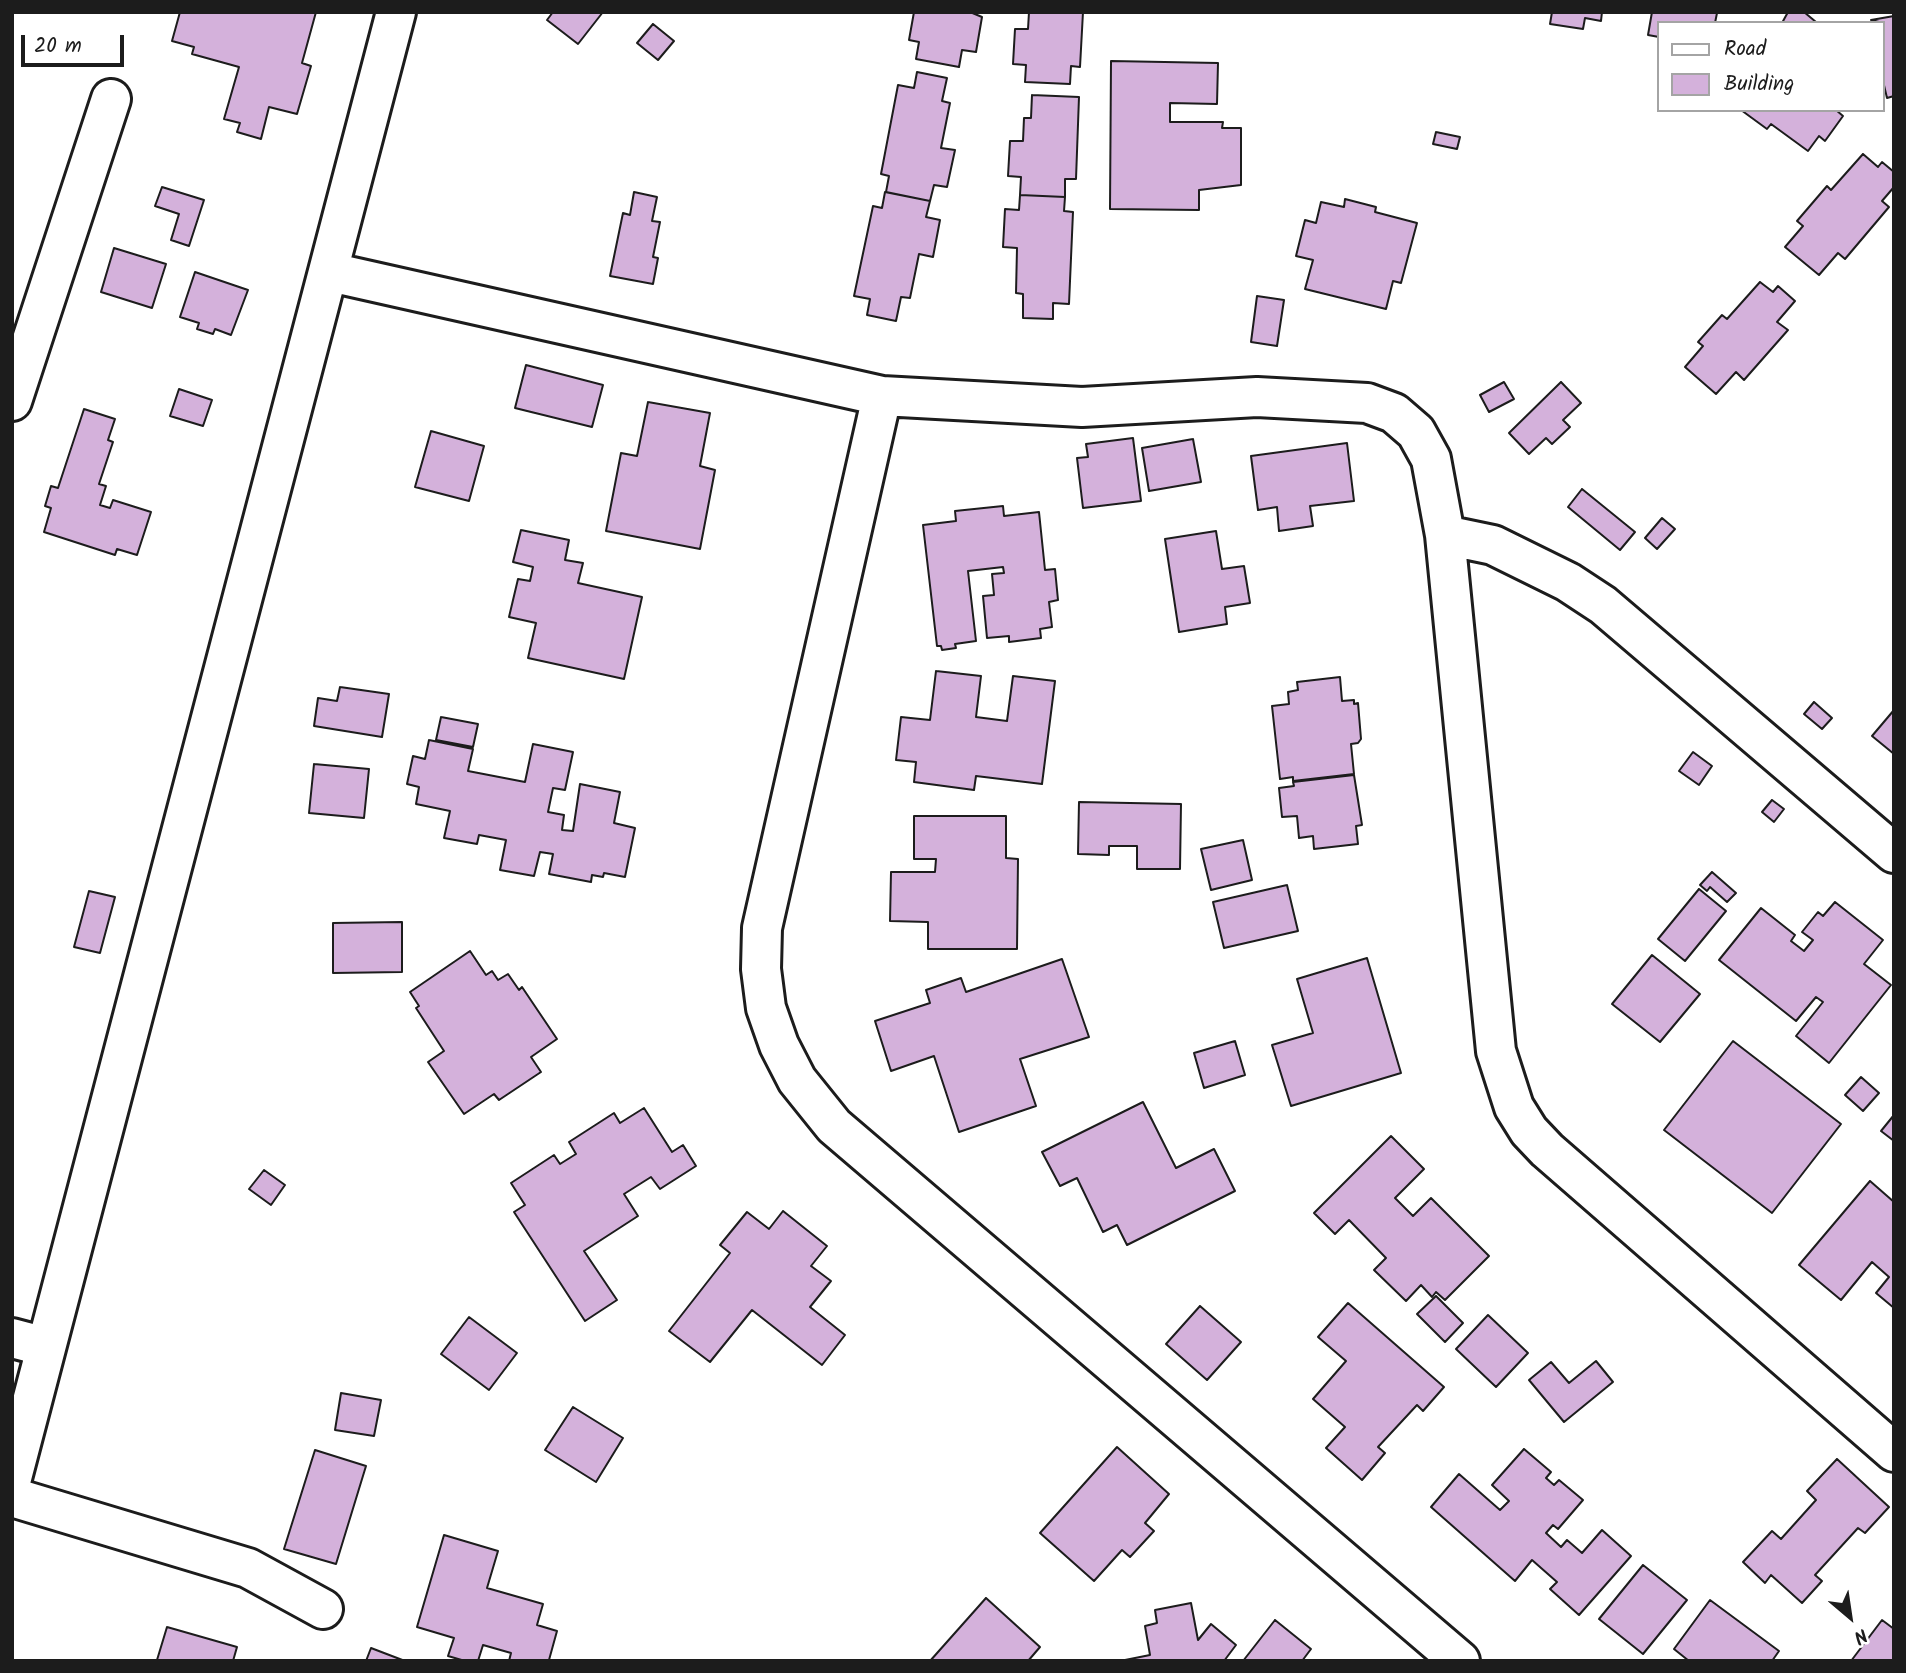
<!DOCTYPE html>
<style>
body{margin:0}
#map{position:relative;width:1906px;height:1673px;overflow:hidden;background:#fff;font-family:Kalam,sans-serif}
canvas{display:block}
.frame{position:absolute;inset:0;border:14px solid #1c1c1c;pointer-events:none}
.legend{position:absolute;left:1657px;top:21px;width:228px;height:91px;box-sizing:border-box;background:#fff;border:2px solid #a4a4a4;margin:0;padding:9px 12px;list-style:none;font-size:21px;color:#1c1c1c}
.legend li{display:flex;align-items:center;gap:14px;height:35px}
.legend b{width:35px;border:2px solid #a4a4a4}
.north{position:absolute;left:1815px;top:1582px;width:70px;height:70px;-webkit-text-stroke:5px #fff;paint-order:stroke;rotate:151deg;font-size:19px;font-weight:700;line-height:28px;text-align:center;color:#1c1c1c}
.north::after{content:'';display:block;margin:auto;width:24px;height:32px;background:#1c1c1c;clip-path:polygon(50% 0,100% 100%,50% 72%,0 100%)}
.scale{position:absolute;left:21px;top:35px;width:103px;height:32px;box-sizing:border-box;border:4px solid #1c1c1c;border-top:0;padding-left:9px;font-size:21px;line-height:24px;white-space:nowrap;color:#1c1c1c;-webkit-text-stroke:5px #fff;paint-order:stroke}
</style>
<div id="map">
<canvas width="1906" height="1673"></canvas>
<div class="frame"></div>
<ul class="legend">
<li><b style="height:9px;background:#fff"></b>Road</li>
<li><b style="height:19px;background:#d4b1db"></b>Building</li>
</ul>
<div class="north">N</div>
<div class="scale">20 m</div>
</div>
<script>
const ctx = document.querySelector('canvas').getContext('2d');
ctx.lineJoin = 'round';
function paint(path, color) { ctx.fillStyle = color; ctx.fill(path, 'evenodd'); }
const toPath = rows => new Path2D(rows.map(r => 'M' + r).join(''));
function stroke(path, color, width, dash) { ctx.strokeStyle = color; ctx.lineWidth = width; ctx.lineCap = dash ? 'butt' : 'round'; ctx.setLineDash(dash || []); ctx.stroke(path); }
const building = toPath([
 [180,12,316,12,302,63,311,66,297,114,269,107,261,139,237,132,240,123,224,119,239,67,192,54,194,47,172,41,180,12],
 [553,12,603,12,578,44,547,20,553,12],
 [914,12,970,12,982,17,976,52,962,50,959,67,916,59,919,42,909,40,914,12],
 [1029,12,1083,12,1080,67,1071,66,1070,84,1025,82,1026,65,1013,64,1015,29,1028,29,1029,12],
 [1552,12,1602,12,1601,21,1585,18,1583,29,1550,24,1552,12],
 [1652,12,1709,12,1717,13,1715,23,1659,23,1659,37,1648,35,1652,12],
 [1788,12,1804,12,1816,22,1782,23,1788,12],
 [1894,16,1894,96,1887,98,1883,81,1883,23,1871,20,1894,16],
 [653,24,674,41,658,60,637,43,653,24],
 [1111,61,1218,63,1217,104,1170,103,1170,122,1223,122,1222,128,1241,128,1241,185,1199,190,1199,210,1110,209,1111,61],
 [917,72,947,78,942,101,950,103,941,148,955,150,947,187,934,185,930,201,886,192,889,176,881,174,898,85,914,88,917,72],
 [1032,95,1079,97,1076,179,1065,179,1065,197,1020,195,1021,177,1008,176,1010,141,1023,141,1024,118,1031,118,1032,95],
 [1741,110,1836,110,1843,116,1825,141,1819,136,1808,151,1771,124,1767,129,1741,110],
 [1436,132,1460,137,1457,149,1433,144,1436,132],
 [1863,154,1878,167,1882,162,1894,172,1894,187,1882,201,1889,207,1845,259,1838,253,1819,275,1785,247,1803,226,1797,221,1827,186,1831,190,1863,154],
 [162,187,204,200,189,246,171,240,179,214,155,206,162,187],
 [634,192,657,197,652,221,660,222,653,257,658,258,653,284,610,276,623,213,630,215,634,192],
 [885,192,930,201,926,217,940,220,933,257,919,254,910,298,901,297,896,321,867,315,870,299,854,296,873,206,882,208,885,192],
 [1020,195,1065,197,1064,211,1073,212,1069,304,1053,303,1053,319,1023,318,1023,294,1016,293,1017,248,1003,247,1005,209,1019,210,1020,195],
 [1345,199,1376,207,1375,212,1417,223,1401,283,1393,281,1386,309,1305,289,1313,260,1296,256,1305,220,1316,223,1321,202,1344,207,1345,199],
 [114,248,166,264,152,308,101,292,114,248],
 [195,272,248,290,231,335,215,329,213,334,197,329,199,323,180,317,195,272],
 [1760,282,1773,292,1778,286,1795,301,1777,322,1788,330,1744,380,1736,372,1716,394,1685,367,1703,346,1698,342,1722,315,1727,319,1760,282],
 [1257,296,1284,300,1277,346,1251,342,1257,296],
 [526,365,603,385,592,427,515,408,526,365],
 [1504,382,1514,399,1489,412,1480,395,1504,382],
 [1561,382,1581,403,1563,420,1570,427,1552,444,1546,438,1529,454,1509,433,1561,382],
 [179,389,212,400,203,426,170,416,179,389],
 [648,402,710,413,700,466,715,470,700,549,606,531,621,453,637,456,648,402],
 [84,409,115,419,108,440,113,442,99,484,106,486,100,505,110,508,113,500,151,512,137,555,117,549,115,555,44,532,51,508,45,506,51,486,58,488,84,409],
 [431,431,484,446,469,501,415,487,431,431],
 [1133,438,1141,501,1083,508,1077,458,1088,457,1086,444,1133,438],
 [1193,439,1201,482,1149,491,1142,448,1193,439],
 [1347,443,1354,501,1310,506,1313,526,1279,531,1277,507,1258,510,1251,456,1347,443],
 [1582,489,1635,532,1620,550,1568,507,1582,489],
 [1003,506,1004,516,1039,512,1045,570,1055,569,1058,600,1049,602,1052,627,1040,629,1041,638,1009,642,1009,636,987,638,983,596,994,595,992,574,1004,573,1003,567,968,571,976,641,955,644,956,648,942,650,941,646,937,646,923,525,956,521,955,511,1003,506],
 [1662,518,1675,529,1657,549,1645,538,1662,518],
 [521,530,569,540,565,560,583,563,578,583,642,597,624,679,528,658,536,623,509,617,518,579,530,581,533,567,513,562,521,530],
 [1216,531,1222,569,1244,566,1250,603,1225,607,1227,624,1179,632,1165,539,1216,531],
 [936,671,981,676,976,717,1007,721,1013,676,1055,681,1042,784,976,776,974,790,914,782,916,762,896,760,901,717,930,720,936,671],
 [1340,677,1342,701,1354,700,1354,704,1358,703,1361,739,1358,743,1351,744,1354,774,1293,781,1293,777,1280,779,1272,706,1289,704,1288,692,1298,690,1297,682,1340,677],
 [340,687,389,694,382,737,314,726,318,698,337,701,340,687],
 [1814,702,1832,718,1822,729,1804,714,1814,702],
 [1894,710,1894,754,1872,736,1894,710],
 [441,717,478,724,473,747,436,740,441,717],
 [429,740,473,749,468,771,525,782,533,744,573,752,565,790,553,788,548,812,564,815,562,830,573,831,580,784,620,792,614,823,635,828,625,877,604,873,603,877,592,875,591,882,549,874,553,854,540,852,534,876,500,870,506,840,479,835,477,844,444,838,450,811,416,804,419,787,407,784,413,756,425,759,429,740],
 [1693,752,1712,766,1699,785,1679,771,1693,752],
 [314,764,369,769,364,818,309,813,314,764],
 [1354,775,1362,825,1356,826,1358,844,1314,849,1313,836,1299,838,1297,816,1282,817,1279,788,1294,786,1293,782,1354,775],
 [1772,800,1784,809,1774,822,1762,812,1772,800],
 [1079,802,1181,804,1180,869,1137,869,1137,846,1109,846,1109,855,1078,854,1079,802],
 [914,816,1006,816,1006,858,1018,859,1017,949,928,949,928,922,890,921,891,872,935,872,936,859,914,859,914,816],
 [1243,840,1252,880,1211,890,1201,849,1243,840],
 [1712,872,1736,893,1727,902,1710,887,1707,891,1700,885,1712,872],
 [1287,885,1298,931,1224,948,1213,902,1287,885],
 [1699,889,1726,911,1685,961,1658,939,1699,889],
 [89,891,115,897,100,953,74,947,89,891],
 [1835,902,1883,940,1864,964,1891,985,1829,1063,1796,1036,1823,1002,1816,997,1796,1021,1719,960,1761,908,1795,935,1791,941,1804,951,1813,940,1802,932,1818,912,1823,916,1835,902],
 [402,922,402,972,333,973,333,923,402,922],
 [470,951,486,975,492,971,498,980,508,974,519,990,522,987,557,1039,531,1057,541,1072,499,1100,494,1094,464,1114,428,1062,444,1051,416,1008,419,1006,410,992,470,951],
 [1652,955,1700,994,1660,1042,1612,1004,1652,955],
 [1367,958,1401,1073,1291,1106,1272,1045,1313,1033,1297,979,1367,958],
 [1062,959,1089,1037,1020,1059,1036,1106,959,1132,934,1056,891,1071,875,1021,930,1003,926,990,961,978,966,992,1062,959],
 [1235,1041,1245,1075,1204,1088,1194,1053,1235,1041],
 [1733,1041,1841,1124,1772,1213,1664,1130,1733,1041],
 [1861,1077,1879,1093,1863,1111,1845,1095,1861,1077],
 [1143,1102,1176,1168,1214,1149,1235,1191,1127,1245,1117,1225,1103,1232,1077,1178,1060,1186,1042,1152,1143,1102],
 [644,1108,672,1152,683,1145,696,1166,660,1189,651,1177,624,1194,638,1216,584,1251,617,1300,585,1321,514,1212,525,1205,511,1183,554,1155,560,1164,576,1154,569,1142,614,1113,620,1123,644,1108],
 [1894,1115,1894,1141,1881,1131,1894,1115],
 [1391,1136,1424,1169,1395,1198,1413,1216,1431,1198,1489,1256,1445,1300,1436,1292,1432,1297,1421,1285,1406,1301,1374,1270,1386,1258,1349,1220,1335,1234,1314,1213,1391,1136],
 [264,1170,285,1185,271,1205,249,1189,264,1170],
 [1870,1181,1894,1202,1894,1308,1876,1293,1889,1277,1872,1262,1841,1300,1799,1265,1870,1181],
 [783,1211,827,1246,811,1266,831,1281,810,1307,845,1335,822,1365,752,1310,710,1362,669,1331,730,1253,720,1245,747,1212,769,1229,783,1211],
 [1436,1296,1463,1323,1445,1342,1417,1314,1436,1296],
 [1348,1303,1444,1387,1423,1411,1417,1405,1378,1447,1385,1453,1362,1480,1326,1448,1345,1427,1313,1399,1346,1361,1318,1337,1348,1303],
 [1200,1306,1241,1342,1207,1380,1166,1344,1200,1306],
 [1488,1315,1528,1353,1496,1387,1456,1349,1488,1315],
 [469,1317,517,1353,489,1390,441,1354,469,1317],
 [1596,1361,1613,1382,1564,1422,1529,1380,1551,1362,1569,1383,1596,1361],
 [341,1393,381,1400,374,1436,335,1430,341,1393],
 [573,1407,623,1438,596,1482,545,1450,573,1407],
 [1117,1447,1169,1494,1145,1523,1154,1531,1130,1557,1122,1550,1094,1581,1040,1533,1117,1447],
 [1524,1449,1551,1472,1546,1478,1554,1485,1559,1480,1583,1500,1558,1529,1553,1525,1546,1533,1561,1547,1567,1540,1582,1553,1602,1530,1631,1556,1579,1615,1550,1589,1557,1582,1532,1560,1515,1581,1431,1507,1459,1474,1500,1510,1509,1501,1492,1485,1524,1449],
 [315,1450,366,1466,336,1564,284,1549,315,1450],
 [1837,1459,1889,1507,1865,1533,1858,1528,1815,1575,1822,1581,1802,1603,1771,1575,1765,1583,1743,1562,1772,1531,1781,1539,1816,1500,1807,1491,1837,1459],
 [444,1535,498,1551,487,1588,543,1604,537,1625,557,1631,549,1660,509,1661,511,1653,483,1645,478,1661,465,1661,448,1656,454,1638,417,1627,444,1535],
 [1643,1565,1687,1600,1643,1654,1599,1619,1643,1565],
 [986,1598,1040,1647,1028,1661,930,1661,986,1598],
 [1710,1600,1779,1651,1772,1661,1689,1661,1674,1649,1710,1600],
 [1191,1603,1198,1640,1211,1624,1236,1645,1224,1661,1120,1661,1150,1655,1145,1626,1157,1623,1155,1610,1191,1603],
 [1275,1620,1311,1649,1302,1661,1243,1661,1275,1620],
 [1882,1620,1894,1629,1894,1661,1851,1661,1882,1620],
 [167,1627,237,1647,233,1661,157,1660,167,1627],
 [371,1648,405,1661,366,1661,371,1648]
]);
const minor = toPath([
 [330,272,882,396,1082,407,1257,397,1367,403,1394,413,1416,432,1431,459,1445,535,1496,1051,1514,1107,1529,1131,1547,1150,1894,1452],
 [882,396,762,928,761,969,766,1008,779,1045,797,1080,834,1126,1460,1661],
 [12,401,111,99],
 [1445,535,1493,545,1568,582,1603,605,1894,853],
 [12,1338,46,1347],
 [12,1478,396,12],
 [12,1497,248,1568,323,1609]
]);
paint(building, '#d4b1db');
stroke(building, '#1c1c1c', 2);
stroke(minor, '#1c1c1c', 44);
stroke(minor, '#fff', 38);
</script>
